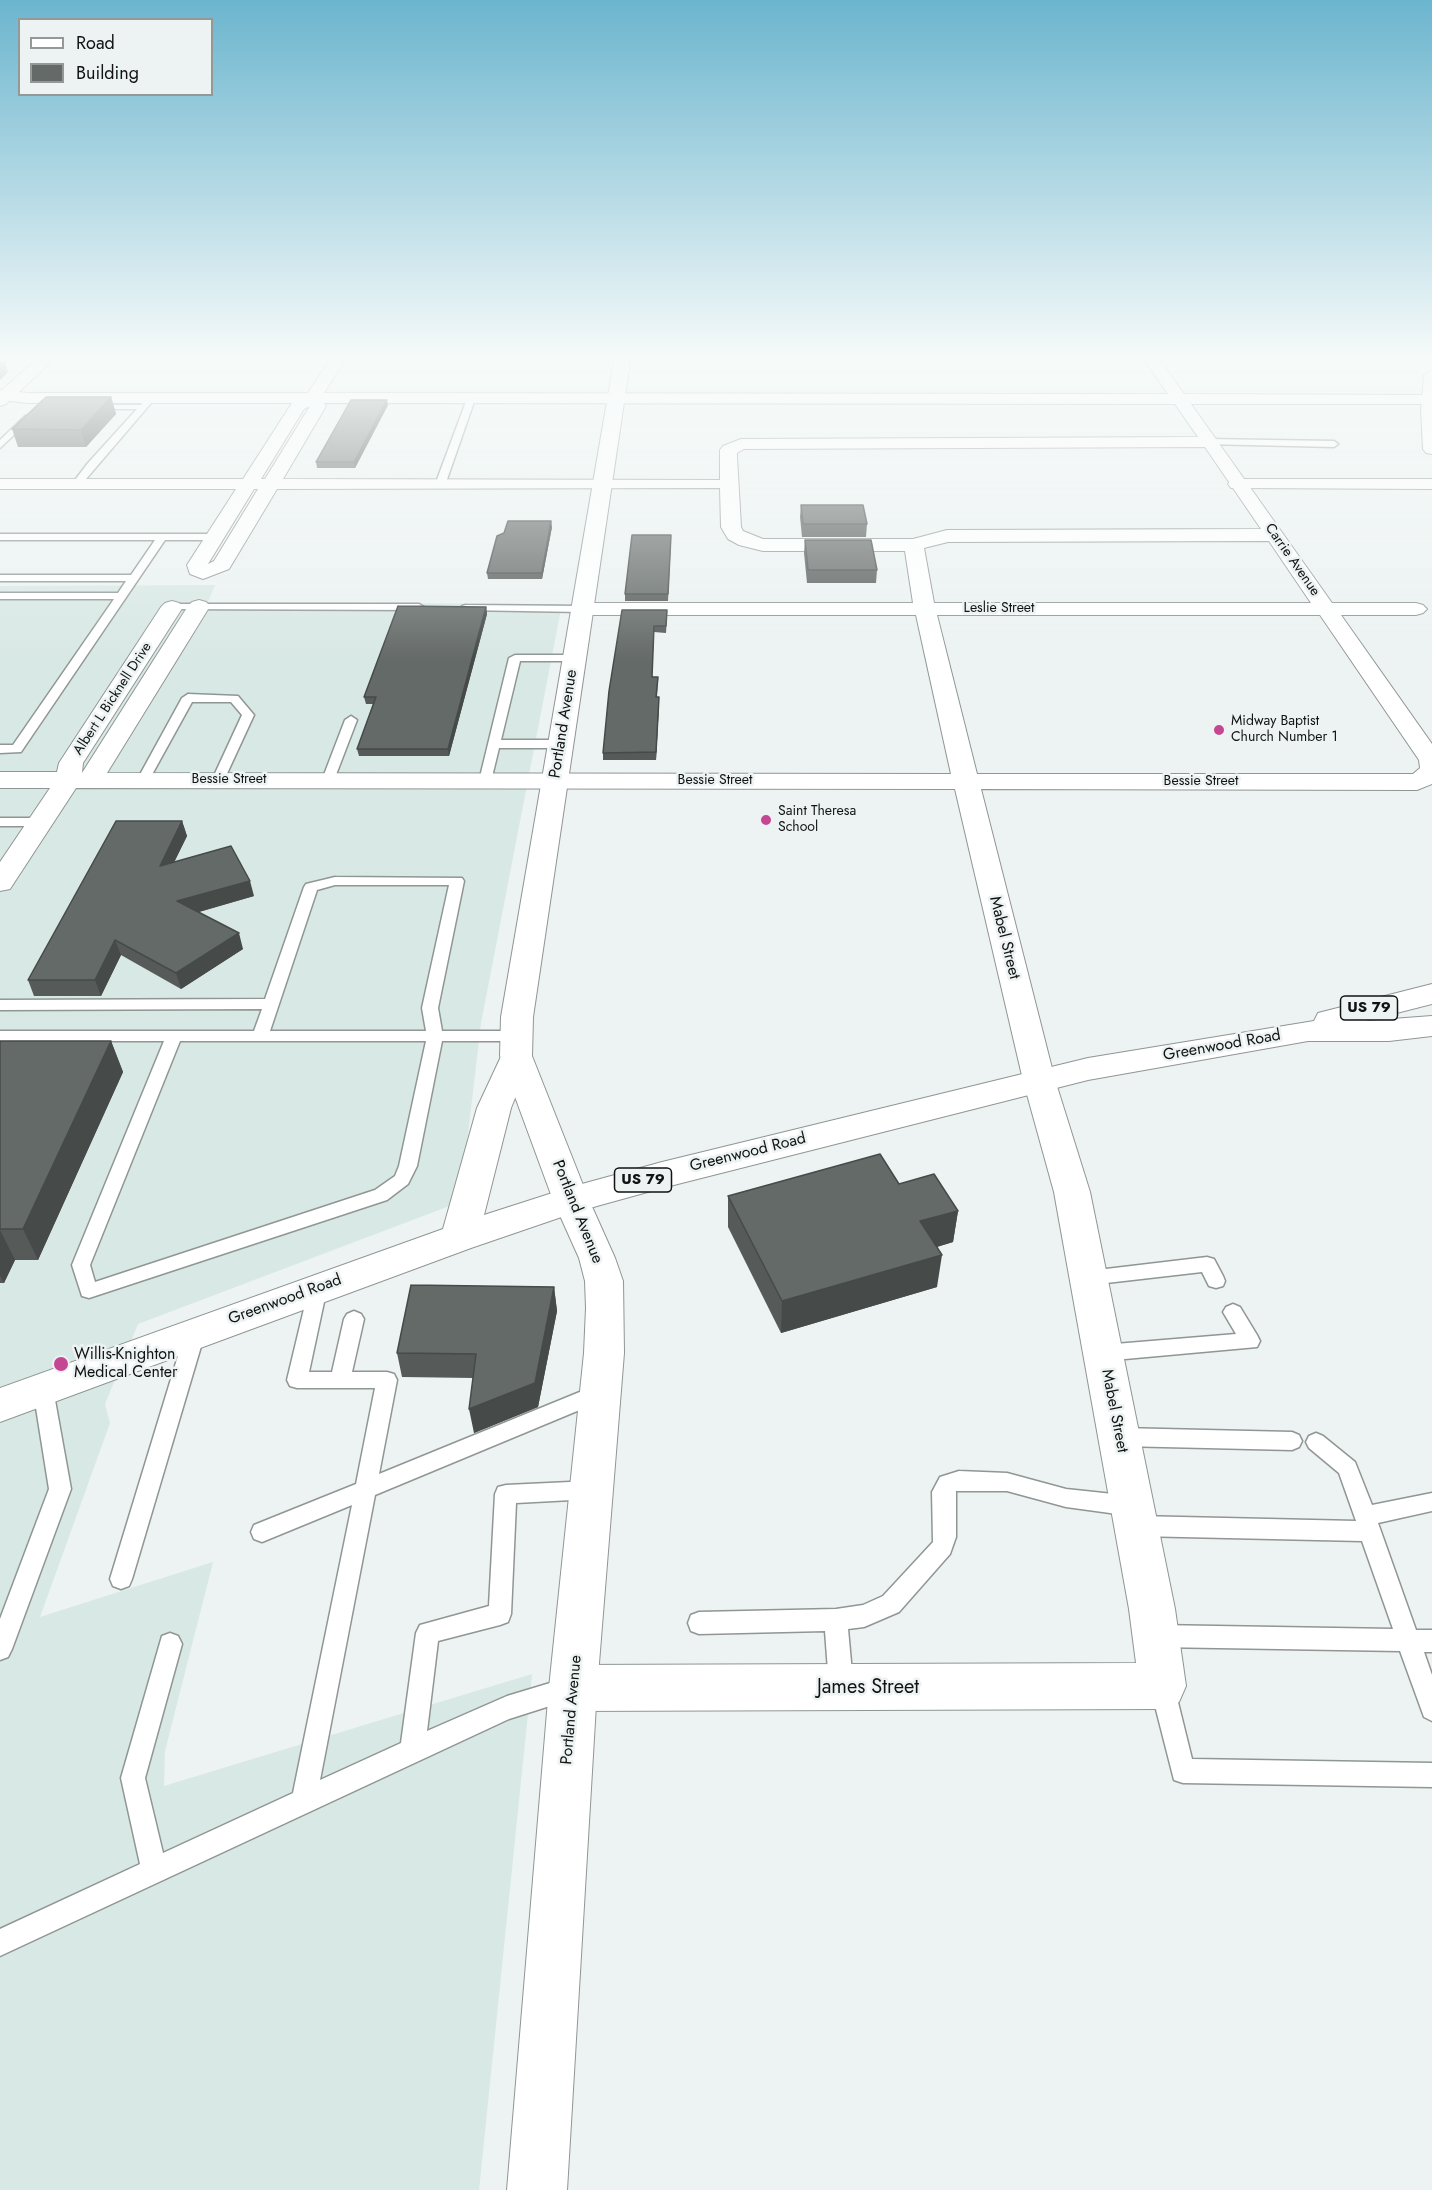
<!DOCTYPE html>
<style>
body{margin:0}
#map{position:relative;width:1432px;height:2190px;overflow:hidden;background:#ecf3f2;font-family:Jost,sans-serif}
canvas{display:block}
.legend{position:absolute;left:18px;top:18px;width:195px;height:78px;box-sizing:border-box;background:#ecf3f2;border:2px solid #949998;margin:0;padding:8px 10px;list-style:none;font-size:18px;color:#101312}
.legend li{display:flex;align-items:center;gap:12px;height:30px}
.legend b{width:30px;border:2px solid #949998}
</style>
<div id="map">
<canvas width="1432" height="2190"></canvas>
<ul class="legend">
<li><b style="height:8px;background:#fff"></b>Road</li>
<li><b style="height:16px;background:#646a68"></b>Building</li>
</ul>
</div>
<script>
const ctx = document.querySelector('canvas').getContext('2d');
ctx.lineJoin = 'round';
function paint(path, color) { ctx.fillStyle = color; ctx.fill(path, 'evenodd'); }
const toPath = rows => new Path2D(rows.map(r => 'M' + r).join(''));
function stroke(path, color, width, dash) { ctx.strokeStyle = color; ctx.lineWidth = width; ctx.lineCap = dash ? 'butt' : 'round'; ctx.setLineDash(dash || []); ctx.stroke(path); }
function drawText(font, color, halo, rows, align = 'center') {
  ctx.font = font + ' Jost,sans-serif'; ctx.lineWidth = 5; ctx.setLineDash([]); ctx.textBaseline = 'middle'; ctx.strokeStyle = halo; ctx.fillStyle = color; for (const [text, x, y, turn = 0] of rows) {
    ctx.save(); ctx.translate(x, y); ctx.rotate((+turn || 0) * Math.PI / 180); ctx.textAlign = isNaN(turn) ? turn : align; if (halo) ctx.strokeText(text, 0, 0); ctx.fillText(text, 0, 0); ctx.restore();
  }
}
const built = toPath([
 [215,585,208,602,562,604,481,1023,460,1202,138,1324,105,1404,110,1423,40,1617,213,1562,165,1751,164,1786,532,1674,479,2190,0,2190,0,586]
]);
const service = toPath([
 [471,397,475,399,445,485,437,487,435,485,467,399,471,397],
 [144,401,151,403,80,486,74,486,72,484,88,463,137,409,93,409,89,407,90,405,141,405,144,401],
 [25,416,32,418,0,448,0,440,25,416],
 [1208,439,1334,441,1338,444,1334,447,1205,444,1204,442,1208,439],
 [0,534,216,534,221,537,216,540,165,540,21,752,0,753,0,745,13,745,114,599,0,599,0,593,118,593,126,581,0,581,0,575,131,575,155,540,0,540,0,534],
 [172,604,419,604,424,607,419,610,168,609,168,605,172,604],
 [466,605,582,606,587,609,582,612,462,610,462,606,466,605],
 [515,655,574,655,580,658,574,661,520,661,501,740,560,740,566,744,560,748,499,748,491,781,489,784,481,784,479,781,509,658,515,655],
 [188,694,238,696,254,715,224,780,218,784,212,780,242,715,231,702,192,702,149,780,147,783,139,783,137,780,182,698,188,694],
 [351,716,357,720,334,780,332,783,324,783,322,780,345,720,351,716],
 [0,818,40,818,47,822,40,826,0,826,0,818],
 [335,877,462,878,464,881,438,1008,442,1031,516,1031,524,1036,516,1041,442,1041,417,1166,408,1184,387,1200,89,1298,82,1296,72,1265,164,1041,0,1041,0,1031,254,1031,262,1009,0,1010,0,1000,265,999,304,887,306,884,335,877],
 [335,885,449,885,422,1008,426,1031,270,1031,317,890,335,885],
 [180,1041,426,1041,399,1166,395,1176,375,1190,95,1282,90,1265,180,1041],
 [1207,1257,1214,1259,1223,1276,1225,1281,1223,1286,1216,1288,1209,1286,1202,1272,1089,1285,1082,1283,1080,1278,1082,1273,1089,1271,1207,1257],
 [318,1281,325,1283,327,1288,309,1372,332,1372,344,1319,347,1314,354,1311,361,1314,364,1319,352,1372,387,1372,394,1374,397,1380,379,1474,592,1387,599,1385,606,1387,609,1393,606,1399,375,1495,320,1780,401,1743,416,1633,420,1625,489,1606,495,1494,498,1487,506,1485,591,1481,599,1483,602,1490,599,1497,591,1499,516,1503,511,1614,508,1622,500,1625,438,1641,427,1731,507,1696,570,1677,578,1681,582,1689,578,1697,509,1719,0,1956,0,1929,140,1864,121,1778,162,1636,170,1633,178,1636,182,1644,145,1778,163,1853,293,1793,352,1505,262,1542,254,1539,251,1532,254,1525,356,1484,375,1388,297,1388,290,1386,287,1380,309,1288,311,1283,318,1281],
 [1233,1304,1240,1307,1257,1335,1260,1341,1257,1347,1103,1361,1096,1359,1093,1353,1096,1347,1103,1345,1236,1334,1223,1312,1226,1307,1233,1304],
 [195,1325,202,1328,205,1333,132,1579,129,1586,121,1589,113,1586,110,1579,185,1333,188,1328,195,1325],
 [43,1381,50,1383,53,1389,71,1489,12,1649,8,1657,0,1660,0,1619,49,1489,33,1389,36,1383,43,1381],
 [1120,1428,1292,1432,1299,1435,1302,1441,1299,1447,1292,1450,1120,1446,1113,1443,1110,1437,1113,1431,1120,1428],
 [1316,1433,1323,1436,1355,1462,1372,1505,1432,1493,1432,1511,1378,1523,1416,1630,1432,1630,1432,1652,1424,1652,1432,1675,1432,1721,1424,1717,1400,1651,1157,1647,1149,1644,1145,1636,1149,1628,1157,1625,1393,1629,1362,1541,1137,1536,1129,1533,1126,1526,1129,1519,1137,1516,1356,1521,1339,1473,1309,1448,1306,1442,1309,1436,1316,1433],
 [959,1471,1007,1473,1066,1489,1132,1496,1140,1499,1143,1506,1140,1513,1132,1516,1066,1507,1007,1491,956,1491,956,1537,950,1554,899,1612,864,1627,848,1629,853,1684,849,1692,841,1696,833,1692,829,1684,825,1631,699,1634,691,1631,688,1623,691,1615,699,1612,836,1609,863,1605,883,1596,933,1542,932,1492,940,1477,959,1471],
 [1162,1674,1170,1678,1174,1686,1192,1759,1432,1763,1432,1787,1183,1783,1174,1780,1150,1686,1154,1678,1162,1674]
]);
const minor = toPath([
 [333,355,348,355,324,393,1168,394,1141,355,1156,355,1184,394,1432,395,1432,403,1430,404,1191,404,1332,603,1416,603,1423,605,1427,609,1423,613,1416,615,1341,615,1432,744,1432,784,1417,790,981,789,1055,1080,1090,1192,1175,1609,1186,1686,1179,1702,1162,1709,573,1711,556,1704,549,1688,556,1672,573,1665,1136,1663,1129,1609,1054,1192,1023,1080,955,789,76,788,10,889,0,891,0,862,50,788,0,788,0,772,57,772,59,763,161,607,165,603,172,601,179,603,183,607,83,763,82,773,188,606,192,602,199,600,206,602,210,606,107,773,951,774,916,615,582,615,575,613,571,609,575,605,582,603,913,603,905,551,763,551,739,545,728,539,721,527,720,488,277,489,229,569,203,579,190,574,187,565,236,489,0,489,0,479,243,479,292,403,28,403,0,400,0,390,28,393,308,393,333,355],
 [324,403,1175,404,1198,437,741,439,723,446,720,450,720,480,283,479,326,406,324,403],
 [310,406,265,479,261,479,304,409,310,406],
 [1205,447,1261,529,947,530,913,539,763,539,743,531,741,527,737,456,737,453,744,449,1205,447],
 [254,489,258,489,214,561,208,564,254,489],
 [1269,541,1311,603,934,603,924,548,948,542,1269,541],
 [937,615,1320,615,1419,760,1420,768,1413,774,977,774,937,615]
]);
const tertiary = toPath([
 [615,355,631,355,533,1017,532,1056,589,1200,615,1258,623,1281,624,1353,597,1688,567,2190,507,2190,549,1688,584,1353,586,1308,585,1281,579,1258,553,1200,500,1056,501,1017,615,355],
 [1432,370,1432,454,1426,453,1423,449,1421,410,1424,375,1432,370],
 [1237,479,1432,479,1432,489,1231,488,1228,484,1231,480,1237,479]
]);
const secondary = toPath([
 [41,355,58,355,6,404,0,406,0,392,41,355]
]);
const primary = toPath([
 [1432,984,1432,1004,1365,1021,1432,1016,1432,1036,1389,1041,1308,1041,1088,1080,662,1188,579,1211,471,1248,0,1422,0,1388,443,1229,477,1108,505,1048,516,1045,527,1048,532,1056,511,1108,484,1215,571,1187,662,1162,1088,1058,1314,1021,1318,1013,1432,984]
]);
const wall = toPath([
 [111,397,116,414,86,447,18,447,12,429],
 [388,405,355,468,317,468,316,462],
 [801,505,867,524,866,537,802,537,800,517],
 [552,527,542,579,488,579,487,573],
 [805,540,877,570,876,583,807,583,804,553],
 [671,542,668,601,625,601,625,594],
 [486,607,487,614,449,756,359,756,357,749,373,704,366,704,364,697],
 [622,610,667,617,666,633,654,632,652,677,658,677,657,697,659,704,656,760,603,760,603,753],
 [182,821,187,836,174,862,254,896,198,912,243,949,181,989,121,955,101,996,34,996,28,980],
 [0,1041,111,1041,123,1072,38,1260,15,1260,4,1283,0,1283],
 [899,1184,958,1211,953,1242,937,1247,937,1287,781,1333,728,1227,728,1196],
 [554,1287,557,1311,538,1407,474,1433,473,1378,402,1377,397,1353]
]);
const shadedWall = toPath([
 [5,362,8,372,0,380,0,367],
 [111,397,116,414,86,447,81,430],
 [387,400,388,405,355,468,354,462],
 [551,521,552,527,542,579,542,573],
 [486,607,487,614,449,756,448,749],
 [659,697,659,704,656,760,656,752],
 [182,821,187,836,165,881,160,866],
 [250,881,254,896,182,917,177,901],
 [239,933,243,949,181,989,176,973],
 [115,940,121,955,101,996,95,980],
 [111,1041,123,1072,38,1260,23,1229],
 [958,1211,953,1242,916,1253,920,1221],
 [0,1230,15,1260,4,1283,0,1276],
 [942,1255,937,1287,781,1333,782,1301],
 [554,1287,557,1311,538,1407,474,1433,469,1409]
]);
const building = toPath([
 [0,362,5,362,0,367,0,362],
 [46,397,111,397,81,430,12,429,46,397],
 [351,400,387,400,354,462,316,462,351,400],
 [801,505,863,505,867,524,803,524,801,505],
 [508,521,551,521,542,573,487,573,497,536,504,533,508,521],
 [632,535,671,535,668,594,625,594,632,535],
 [805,540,871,540,877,570,808,570,805,540],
 [398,606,486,607,448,749,357,749,376,697,364,697,398,606],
 [622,610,667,610,666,626,654,626,652,677,658,677,656,697,659,697,656,752,603,753,609,691,622,610],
 [116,821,182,821,160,866,231,846,250,881,177,901,239,933,176,973,115,940,95,980,28,980,116,821],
 [0,1041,111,1041,23,1229,0,1229,0,1041],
 [880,1154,899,1184,934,1174,958,1211,920,1221,942,1255,782,1301,728,1196,880,1154],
 [411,1285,554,1287,535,1383,469,1409,476,1354,397,1353,411,1285]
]);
const markers = [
 [1219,730,6,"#c54693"],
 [766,820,6,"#c54693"],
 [61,1364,8,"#c54693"]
];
const farStreetnames = [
 ["Carrie Avenue",1292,560,55],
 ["Leslie Street",999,609],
 ["Albert L Bicknell Drive",113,699,-57],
 ["Bessie Street",229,780],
 ["Bessie Street",715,781],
 ["Bessie Street",1201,782]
];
const farPoinames = [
 ["Midway Baptist",1231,722],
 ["Church Number 1",1231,738],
 ["Saint Theresa",778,812],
 ["School",778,828]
];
const shields = [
 [1369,1008,57],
 [643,1180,57]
];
const shieldNames = [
 ["US 79",1369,1008],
 ["US 79",643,1180]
];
const streetNames = [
 ["Portland Avenue",564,724,-81],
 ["Mabel Street",1004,938,76],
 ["Greenwood Road",1222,1046,-10],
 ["Greenwood Road",748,1153,-14],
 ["Portland Avenue",577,1212,68],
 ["Greenwood Road",285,1300,-20],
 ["Mabel Street",1114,1411,79],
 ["Portland Avenue",572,1710,-85]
];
const poiNames = [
 ["Willis-Knighton",74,1355],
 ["Medical Center",74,1373]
];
const nearStreetnames = [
 ["James Street",868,1688]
];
paint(built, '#d8e8e4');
stroke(service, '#8f9694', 3);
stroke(minor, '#8f9694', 2);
stroke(tertiary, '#8f9694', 2);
stroke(secondary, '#8f9694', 2);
stroke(primary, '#8f9694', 2);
paint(service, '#fff');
paint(minor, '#fff');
paint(tertiary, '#fff');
paint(secondary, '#fff');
paint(primary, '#fff');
paint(wall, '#565b59');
paint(shadedWall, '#464a49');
paint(building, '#646a68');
stroke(building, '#464a49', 1.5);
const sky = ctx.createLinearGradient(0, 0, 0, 661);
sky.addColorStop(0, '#6bb5ce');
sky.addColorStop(0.54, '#f6faf9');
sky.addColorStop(1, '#f6faf900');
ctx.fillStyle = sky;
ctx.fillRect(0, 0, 1432, 661);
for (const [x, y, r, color] of markers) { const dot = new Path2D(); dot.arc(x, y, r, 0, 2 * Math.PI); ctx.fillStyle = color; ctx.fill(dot); stroke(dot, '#ecf3f2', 2); }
drawText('14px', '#101312', '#ecf3f2', farStreetnames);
drawText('14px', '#101312', '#ecf3f2', farPoinames, 'left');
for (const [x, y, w] of shields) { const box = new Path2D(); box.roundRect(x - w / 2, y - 12, w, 24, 4.5); ctx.fillStyle = '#ecf3f2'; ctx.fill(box); stroke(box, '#101312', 1.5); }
drawText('bold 15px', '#101312', null, shieldNames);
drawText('16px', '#101312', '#ecf3f2', streetNames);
drawText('16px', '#101312', '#ecf3f2', poiNames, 'left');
drawText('20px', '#101312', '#ecf3f2', nearStreetnames);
</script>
